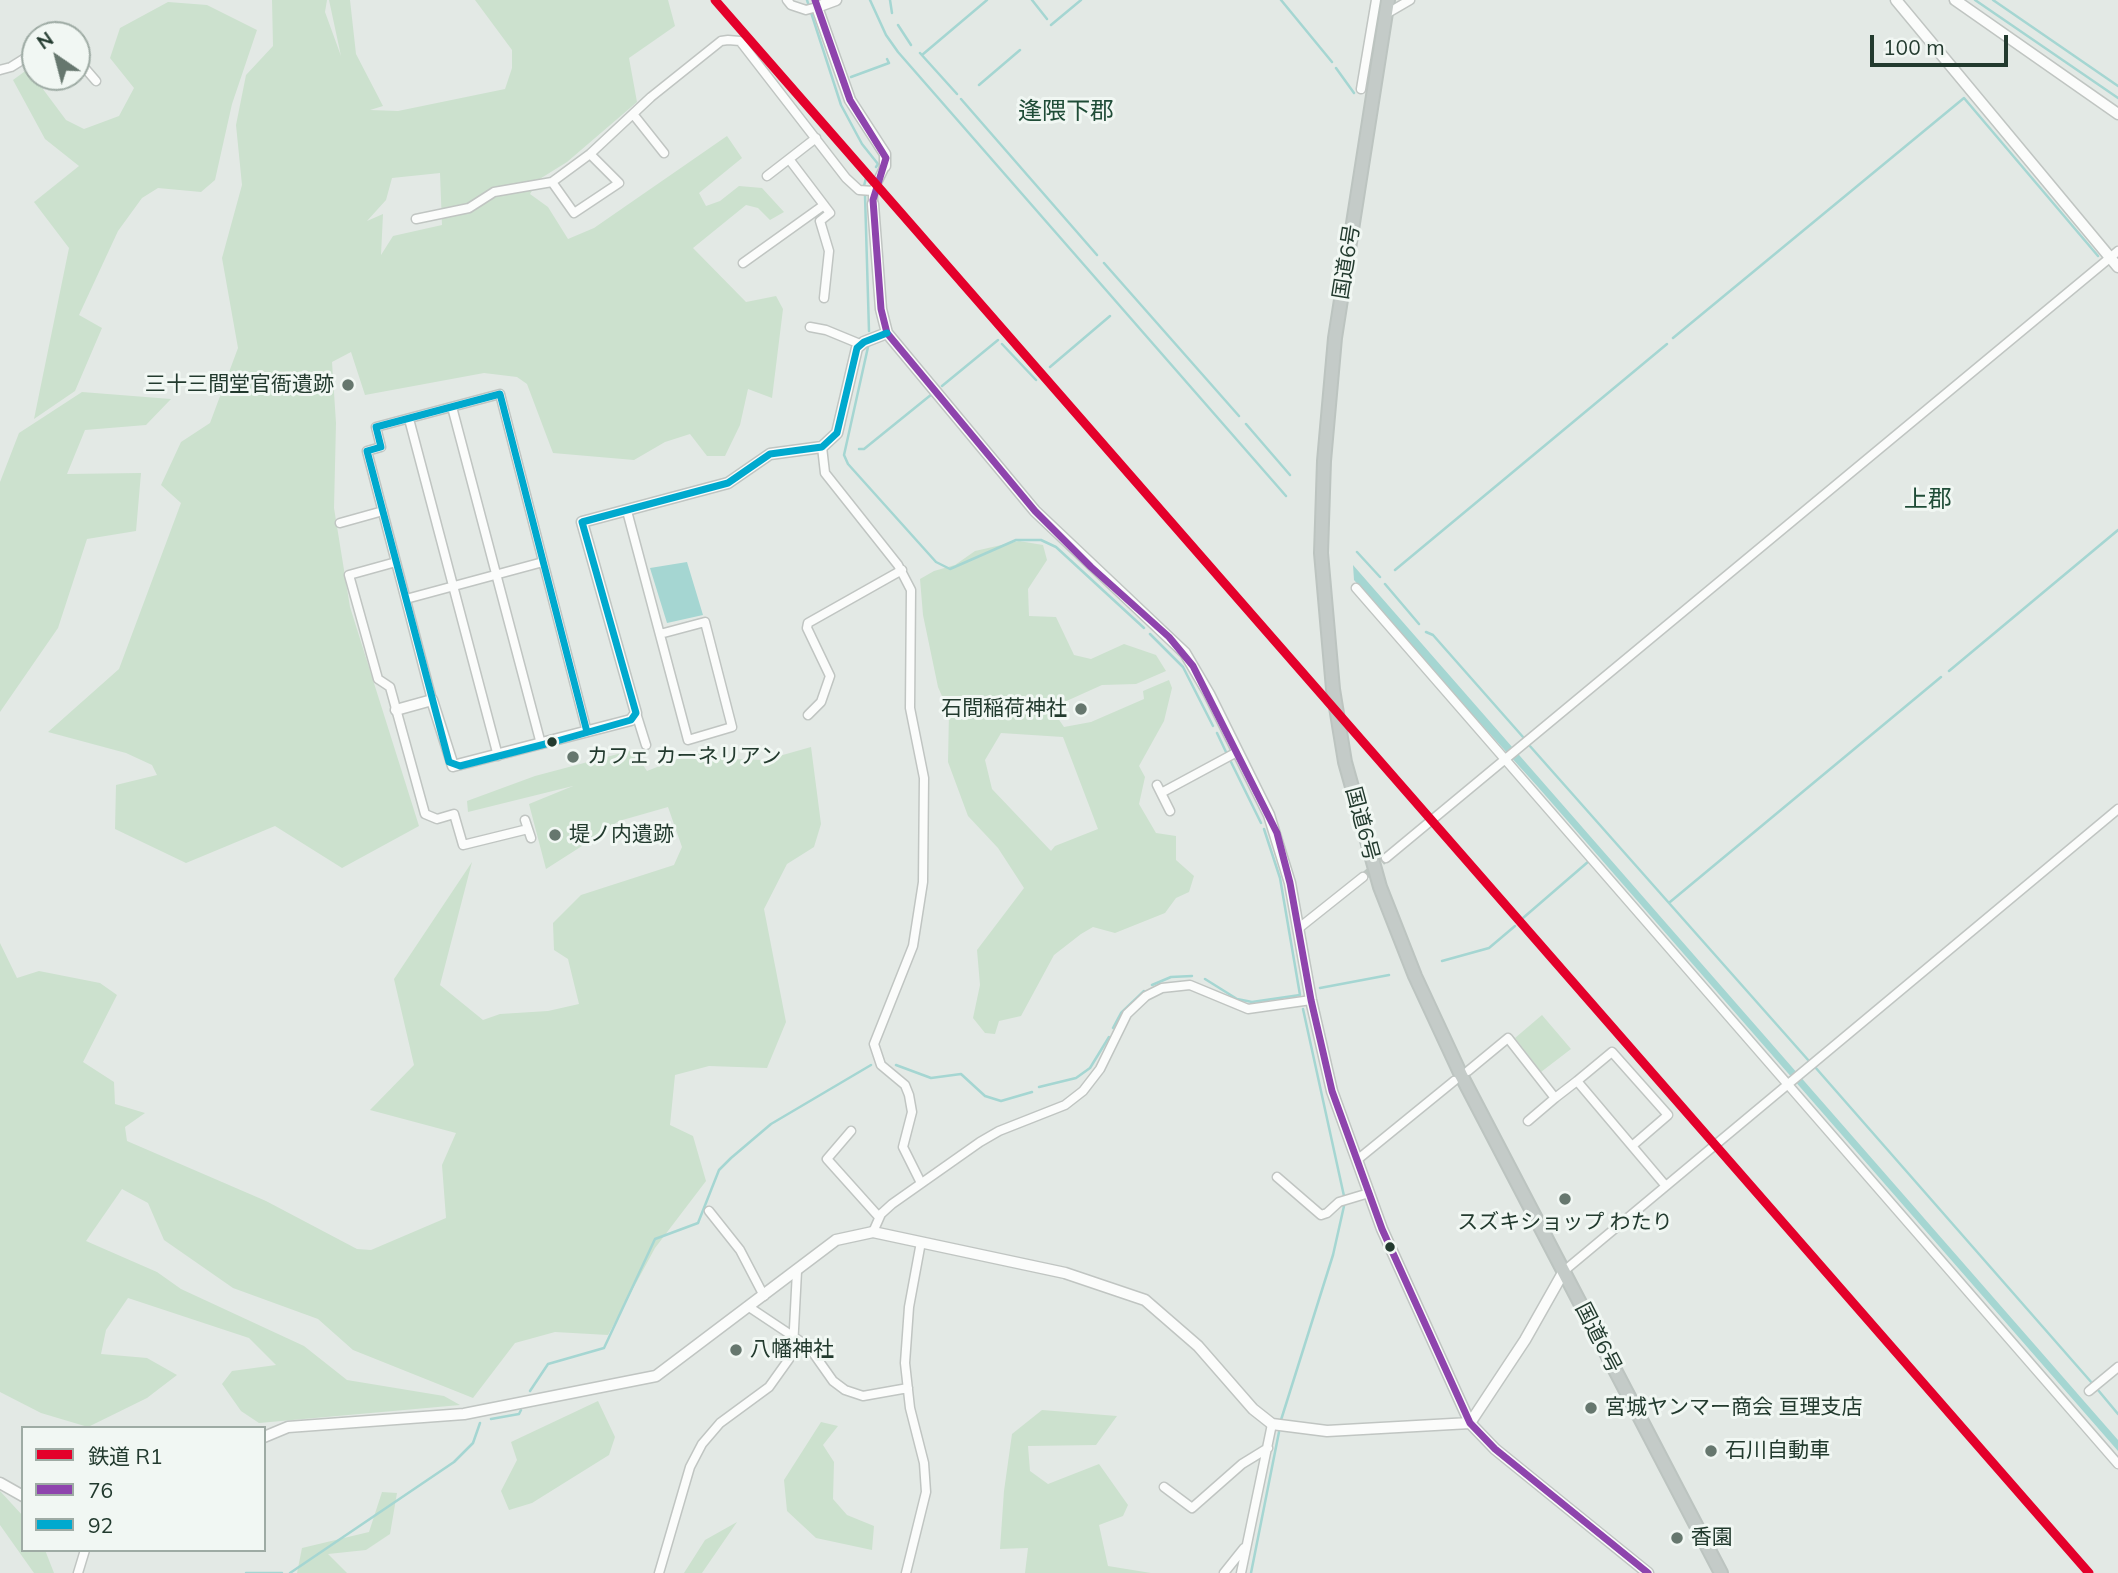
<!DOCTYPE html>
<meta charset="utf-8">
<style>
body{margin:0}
#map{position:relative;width:2118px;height:1573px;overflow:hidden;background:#e3e9e5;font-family:Mulish,"Noto Sans JP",sans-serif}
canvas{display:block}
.legend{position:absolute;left:21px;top:1426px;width:245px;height:126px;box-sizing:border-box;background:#f1f7f3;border:2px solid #9eaba4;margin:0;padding:9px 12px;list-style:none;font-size:21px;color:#223a2e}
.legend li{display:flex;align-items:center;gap:14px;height:35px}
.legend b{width:35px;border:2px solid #9eaba4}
.north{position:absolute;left:21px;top:21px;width:70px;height:70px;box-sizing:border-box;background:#f1f7f3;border:2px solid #9eaba4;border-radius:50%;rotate:325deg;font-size:19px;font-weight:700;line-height:28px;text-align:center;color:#223a2e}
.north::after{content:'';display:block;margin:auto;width:24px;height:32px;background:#66776e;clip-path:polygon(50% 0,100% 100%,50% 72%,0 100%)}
.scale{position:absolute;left:1870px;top:35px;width:138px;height:32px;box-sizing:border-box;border:4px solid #223a2e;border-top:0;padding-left:9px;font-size:21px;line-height:24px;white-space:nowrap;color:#223a2e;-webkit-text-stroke:5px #f1f7f3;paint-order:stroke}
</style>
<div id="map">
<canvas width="2118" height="1573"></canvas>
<ul class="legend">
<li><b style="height:9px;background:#e4002b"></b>鉄道 R1</li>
<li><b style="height:9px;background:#8e44ad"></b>76</li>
<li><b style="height:9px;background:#00a9ce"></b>92</li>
</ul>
<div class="north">N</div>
<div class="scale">100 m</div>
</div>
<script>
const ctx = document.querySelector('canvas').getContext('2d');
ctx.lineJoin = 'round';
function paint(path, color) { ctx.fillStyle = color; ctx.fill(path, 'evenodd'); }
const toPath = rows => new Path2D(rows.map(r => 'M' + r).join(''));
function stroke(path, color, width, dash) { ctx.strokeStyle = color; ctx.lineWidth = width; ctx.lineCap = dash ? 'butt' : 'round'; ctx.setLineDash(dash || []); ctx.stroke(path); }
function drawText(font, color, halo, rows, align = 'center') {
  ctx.font = font + ' Mulish,"Noto Sans JP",sans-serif'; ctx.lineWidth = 6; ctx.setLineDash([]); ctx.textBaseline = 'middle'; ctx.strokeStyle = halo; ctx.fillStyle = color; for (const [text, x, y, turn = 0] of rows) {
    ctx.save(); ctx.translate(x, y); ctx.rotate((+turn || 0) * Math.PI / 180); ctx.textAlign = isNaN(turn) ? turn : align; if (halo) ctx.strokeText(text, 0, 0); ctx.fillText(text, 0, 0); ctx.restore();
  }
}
const green = toPath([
 [272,0,327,0,325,12,341,56,329,0,350,0,356,54,383,106,370,110,398,111,505,89,512,68,512,50,475,0,668,0,675,26,629,58,637,102,567,162,538,180,530,194,548,207,568,239,594,228,727,136,742,158,699,193,706,206,720,201,739,186,762,188,784,212,770,220,758,208,746,205,693,248,746,302,776,296,783,309,772,398,748,389,740,425,725,456,707,456,690,434,665,442,634,460,553,453,527,384,517,377,484,373,365,395,351,352,332,362,336,423,334,508,350,607,419,826,342,868,275,826,186,863,115,829,116,785,157,775,152,765,126,753,48,732,119,669,181,503,161,485,181,442,210,423,238,348,222,258,242,185,236,125,246,75,273,46],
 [440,173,442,225,393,236,381,255,383,214,367,221,386,200,392,178],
 [168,2,207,5,257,30,232,104,215,180,201,192,158,188,142,198,118,231,79,315,102,328,75,391,34,419,69,248,34,202,79,166,45,139,13,80,28,69,66,120,84,129,119,116,134,88,110,58,120,28],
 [82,392,171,399,146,425,85,430,67,474,141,473,136,531,87,539,58,628,0,712,0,482,19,433],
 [1019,541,1043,545,1047,560,1028,589,1029,616,1056,617,1074,655,1091,659,1124,644,1156,655,1166,671,1136,684,1102,685,1051,708,1064,727,1091,722,1144,699,1143,691,1169,680,1172,688,1164,721,1139,766,1145,777,1139,804,1156,833,1176,836,1176,860,1194,876,1189,892,1176,898,1165,913,1115,933,1093,927,1081,934,1054,955,1021,1016,999,1021,995,1034,985,1033,973,1018,980,985,977,950,1024,888,998,848,968,816,948,762,949,712,938,687,923,615,920,579,934,571,955,565,975,551],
 [1001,733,1063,737,1098,829,1055,846,1051,851,992,789,985,760],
 [811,747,821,824,814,847,787,864,764,909,786,1022,767,1068,709,1066,675,1075,670,1125,693,1136,706,1181,655,1248,608,1335,555,1332,515,1343,473,1398,353,1350,318,1319,233,1288,164,1240,148,1203,122,1189,86,1241,157,1272,181,1289,304,1346,347,1380,444,1396,460,1405,259,1423,241,1411,222,1384,232,1371,276,1365,249,1338,128,1298,106,1330,101,1354,147,1358,177,1375,147,1398,88,1427,41,1413,0,1392,0,943,17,978,39,971,100,983,117,995,83,1062,114,1082,115,1104,145,1113,125,1127,127,1141,266,1201,357,1249,371,1250,446,1218,442,1165,456,1133,370,1110,414,1065,394,979,472,862,440,985,483,1020,500,1014,548,1011,579,1004,568,959,554,950,553,923,581,895,674,865,682,847,668,807,619,821,583,844,581,840,582,846,546,869,529,804,573,786,468,812,467,801,535,776,633,750,647,771,703,749,725,759,765,760],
 [1542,1015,1571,1049,1541,1072,1515,1038],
 [598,1401,615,1437,609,1455,532,1503,509,1510,501,1491,517,1460,511,1442],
 [1042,1410,1117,1416,1096,1445,1028,1446,1030,1471,1048,1484,1099,1464,1128,1505,1123,1516,1099,1525,1108,1566,1151,1573,1025,1573,1028,1548,1000,1549,1004,1491,1012,1434],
 [821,1422,838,1426,823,1445,834,1462,833,1499,847,1515,874,1526,872,1550,816,1538,787,1511,784,1480],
 [0,1491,23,1516,23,1550,45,1550,54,1573,34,1573,0,1525],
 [382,1492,397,1493,390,1534,366,1550,328,1554,347,1573,297,1573,302,1548,369,1532],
 [737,1522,702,1573,684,1573,705,1540]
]);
const water = toPath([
 [687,562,703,615,667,623,650,568],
 [1353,565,2118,1440,2118,1451,1538,787,1404,639,1354,580]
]);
const stream = toPath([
 [807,0,841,105,862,144,878,164,876,167],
 [870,0,886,35,898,52,1286,496],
 [890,0,892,13],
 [1032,0,1047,19],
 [1281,0,1332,62],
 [1975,0,2118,98],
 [1993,0,2118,86],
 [898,25,911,45],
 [1051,25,1081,0],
 [920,53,957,94],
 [922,55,987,0],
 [1336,68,1354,93],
 [851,77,889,63,887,59],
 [979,85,1020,50],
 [961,99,1097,255],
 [864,186,866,178],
 [865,195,869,331],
 [1104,263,1239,416],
 [1673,338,1964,98,2098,256],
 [1002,344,1036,380],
 [868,347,844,455,848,464,936,562,950,569,1016,540,1041,540,1056,547,1144,628],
 [1050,367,1110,316],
 [942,386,998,340],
 [1246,424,1290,475],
 [859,449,864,449,932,394],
 [1357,552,1380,577],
 [1395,570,1667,344],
 [1385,584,1419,624],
 [1426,632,1433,635,1523,737],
 [1150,634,1183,667,1213,726],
 [1949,671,2118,530],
 [1217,733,1226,752],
 [1529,745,1809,1061],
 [1231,762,1261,823],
 [1670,902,1941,677],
 [1523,918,1589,861],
 [1442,961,1489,948,1515,926],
 [1205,979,1237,999,1252,1002,1300,995,1280,878,1264,829],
 [1152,985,1171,977,1192,976],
 [1320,988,1389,975],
 [1303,1009,1344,1196],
 [1113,1028,1121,1013,1144,991],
 [896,1065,931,1078,961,1074,985,1096,1001,1101,1032,1092],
 [1815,1067,2092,1383],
 [1039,1087,1076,1078,1090,1068,1109,1037],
 [2098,1390,2118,1414],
 [530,1391,548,1364,604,1348,655,1239,698,1223,719,1170,731,1158,771,1124,871,1065],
 [491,1419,519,1414,521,1410],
 [1281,1420,1333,1255,1344,1206],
 [246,1573,282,1573],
 [290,1573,454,1462,473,1443,480,1423],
 [1251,1573,1279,1432]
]);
const minorTunnel = toPath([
 [1363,877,1386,858]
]);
const minor = toPath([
 [787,0,791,5,806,10,817,7],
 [1386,14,1410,0],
 [77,59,96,81],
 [0,70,11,67,35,52],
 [1361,89,1376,0],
 [633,114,664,153],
 [816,138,789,159,830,213,820,221,829,251,824,298],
 [767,176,789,159],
 [552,182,574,213,619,183,590,154],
 [873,204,873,191,885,166],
 [416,219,469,208,494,192,552,182,590,154,651,97,721,41,728,40,740,41,846,178,859,190,873,191],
 [743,263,824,205],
 [810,327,826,330,860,344],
 [452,407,541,744],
 [409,419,498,756],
 [822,447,825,473,898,565,911,590,910,708,924,778,923,882,913,946,874,1044,881,1065,905,1085,909,1095,912,1112,903,1147,921,1183],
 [627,511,688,740,732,727,705,622,660,634],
 [340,523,383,511],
 [396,562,349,575,378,679,390,687,425,814,437,819,454,814,463,845,528,829],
 [1356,588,2118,1464],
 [406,599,543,562],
 [432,700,367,451,381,447,376,427,500,394,587,732],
 [636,713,646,745],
 [808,715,821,702,830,676,807,628,808,623,902,570],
 [1157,785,1170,811],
 [1161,793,1237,752],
 [525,820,531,838],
 [1386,858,2118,251],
 [1299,928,1363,877],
 [1468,1071,1508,1038,1555,1098,1577,1081,1665,1185],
 [1577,1081,1612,1052,1668,1115,1632,1146],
 [1528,1121,1555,1098],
 [851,1131,827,1159,879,1217],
 [1357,1160,1454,1081],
 [1277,1177,1321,1215,1327,1213,1339,1202,1369,1193],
 [709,1211,740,1250,764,1296],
 [873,1232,881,1214,892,1204,980,1142,999,1131,1065,1105,1083,1091,1100,1069,1127,1014,1146,996,1162,988,1190,985,1248,1009,1311,1000],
 [1564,1271,2118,809],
 [749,1307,809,1347,833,1381,845,1390,863,1396,908,1388],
 [2089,1391,2118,1367],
 [1164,1487,1192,1508,1242,1464,1268,1448],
 [78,1573,85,1550],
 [659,1573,690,1467,702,1444,720,1423,769,1387,789,1359,793,1348,797,1271],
 [906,1573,926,1492,924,1463,910,1408,905,1363,909,1307,921,1242],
 [1224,1573,1244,1548],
 [1241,1573,1272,1424]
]);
const tertiary = toPath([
 [836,0,817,7,850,100,885,154,885,166],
 [1896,0,2118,267],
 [1955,0,2118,114],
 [873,204,881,309,887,333,1035,511,1185,653,1209,694,1269,815,1290,883,1311,1000,1332,1091,1382,1229,1470,1423,1495,1449,1648,1573],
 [396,710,432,700,453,766,631,720,636,713,582,522,728,483,770,454,822,447,837,433,857,348,864,342,887,333],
 [264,1437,288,1427,464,1414,656,1376,836,1240,873,1232,1065,1273,1145,1300,1198,1346,1253,1409,1272,1424,1327,1431,1470,1423,1525,1340,1564,1271],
 [0,1483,23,1496]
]);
const trunk = toPath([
 [1388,0,1335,338,1324,461,1321,553,1333,689,1345,762,1380,887,1415,976,1461,1075,1721,1573]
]);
const bus1 = toPath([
 [815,0,850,100,886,158,873,200,881,309,887,333,1035,511,1091,567,1169,637,1193,666,1277,833,1290,883,1311,1000,1332,1091,1382,1229,1470,1423,1495,1449,1648,1573]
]);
const bus2 = toPath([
 [587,732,500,394,376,427,381,447,367,451,449,762,460,766,557,741,631,720,636,713,582,522,728,483,770,454,822,447,837,433,857,348,864,342,887,333]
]);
const rail1 = toPath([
 [715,0,2089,1573]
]);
const markers = [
 [348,385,7,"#66776e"],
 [1081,709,7,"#66776e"],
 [552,742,6,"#223a2e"],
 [573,757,7,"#66776e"],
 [555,835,7,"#66776e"],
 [1565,1199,7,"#66776e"],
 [1390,1247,6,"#223a2e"],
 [736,1350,7,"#66776e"],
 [1591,1408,7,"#66776e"],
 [1711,1451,7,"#66776e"],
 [1677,1538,7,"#66776e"]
];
const streetNames = [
 ["国道6号",1347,262,-81],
 ["国道6号",1362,824,75],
 ["国道6号",1598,1338,63]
];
const poiNames = [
 ["三十三間堂官衙遺跡",334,385,"right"],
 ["石間稲荷神社",1067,709,"right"],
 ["カフェ カーネリアン",587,757],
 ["堤ノ内遺跡",569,835],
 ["スズキショップ わたり",1565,1223,"center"],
 ["八幡神社",750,1350],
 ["宮城ヤンマー商会 亘理支店",1605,1408],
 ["石川自動車",1725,1451],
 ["香園",1691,1538]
];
const quarterNames = [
 ["逢隈下郡",1066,112],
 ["上郡",1928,500]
];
paint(green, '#cce1ce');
paint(water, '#a5d6d2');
stroke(stream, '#a5d6d2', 2.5);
stroke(minorTunnel, '#bcc6c0', 8, [8, 4]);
stroke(minor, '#c0c5c2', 11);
stroke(tertiary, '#c0c5c2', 13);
stroke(trunk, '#bcc4c0', 16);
stroke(minor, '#fbfcfb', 8);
stroke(tertiary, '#fbfcfb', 10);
stroke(trunk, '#c4cbc8', 12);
stroke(bus1, '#8e44ad', 7);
stroke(bus2, '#00a9ce', 7);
stroke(rail1, '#e4002b', 9);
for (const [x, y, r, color] of markers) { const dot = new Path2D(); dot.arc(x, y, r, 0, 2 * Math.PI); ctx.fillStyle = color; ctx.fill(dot); stroke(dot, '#f1f7f3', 2.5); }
drawText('21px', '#223a2e', '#f1f7f3', streetNames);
drawText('21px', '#223a2e', '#f1f7f3', poiNames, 'left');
drawText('24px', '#1f4c37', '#f1f7f3', quarterNames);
</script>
